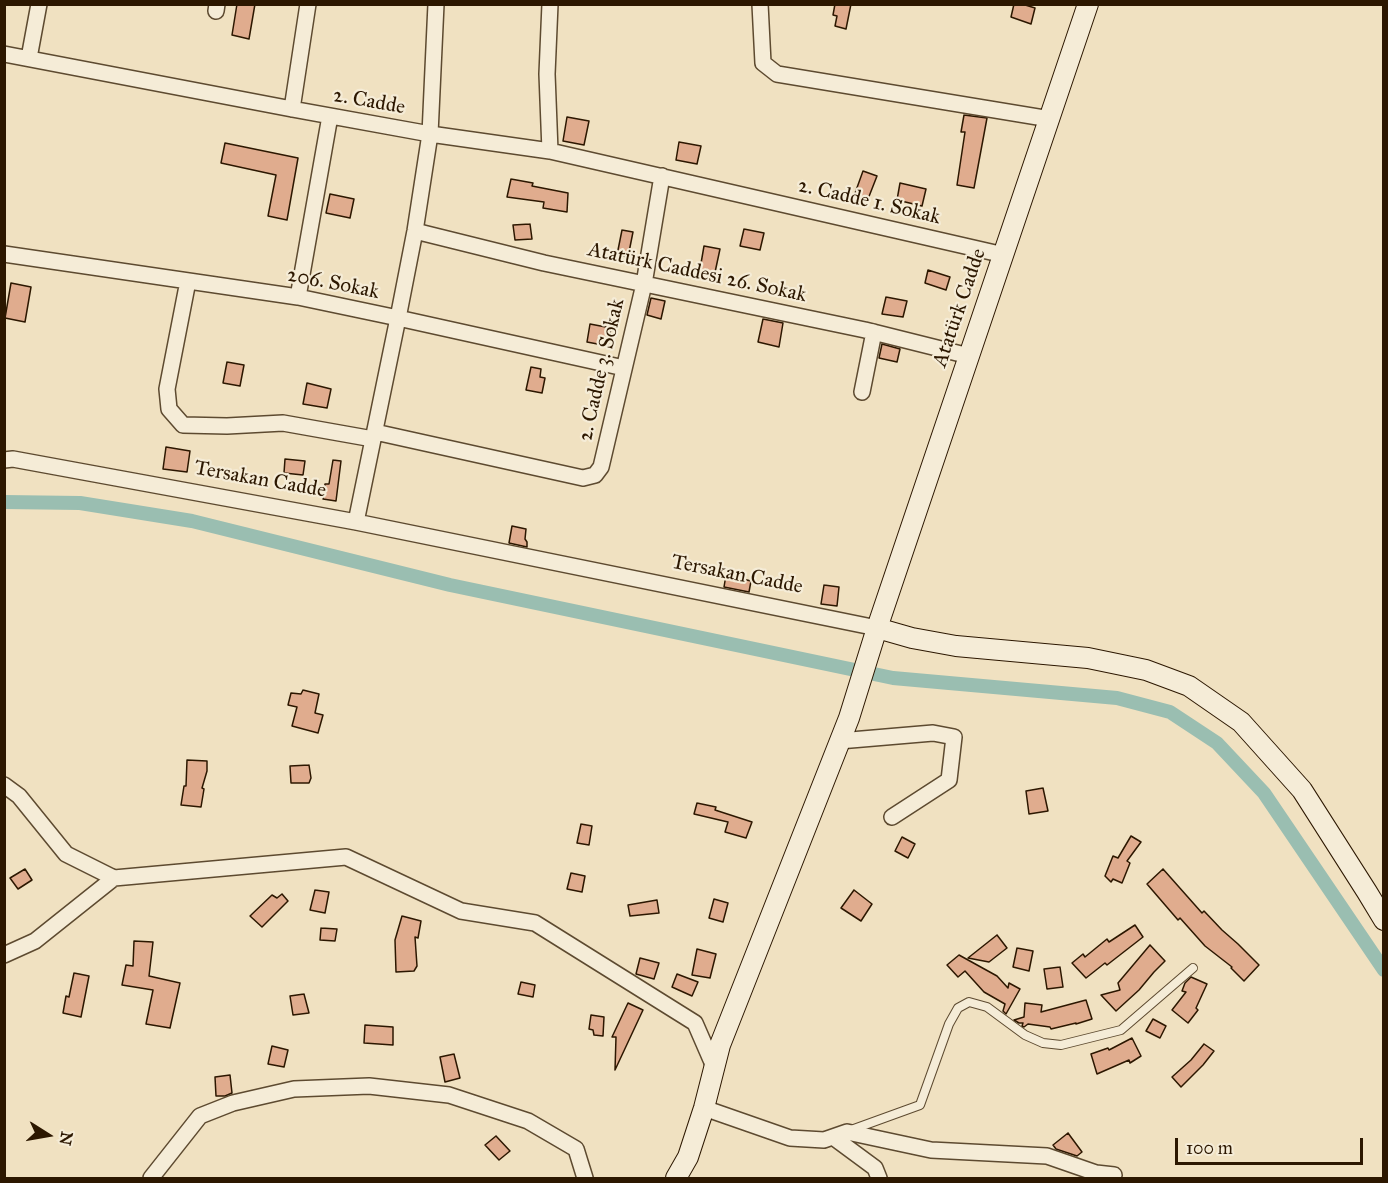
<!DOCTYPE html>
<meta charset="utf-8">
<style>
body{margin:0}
#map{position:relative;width:1388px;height:1183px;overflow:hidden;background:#f0e1c1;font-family:"IM FELL Great Primer",serif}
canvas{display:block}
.frame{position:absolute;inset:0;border:6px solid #2c1700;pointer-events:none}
.north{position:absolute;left:18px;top:1105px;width:60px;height:60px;-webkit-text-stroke:4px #f5ecd7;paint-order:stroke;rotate:101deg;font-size:16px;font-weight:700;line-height:24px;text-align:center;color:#2c1700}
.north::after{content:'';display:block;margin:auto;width:21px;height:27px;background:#2c1700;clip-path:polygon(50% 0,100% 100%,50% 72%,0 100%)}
.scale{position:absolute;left:1175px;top:1138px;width:188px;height:27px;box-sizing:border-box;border:3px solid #2c1700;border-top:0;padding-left:8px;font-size:18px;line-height:21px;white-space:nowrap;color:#2c1700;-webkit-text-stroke:4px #f5ecd7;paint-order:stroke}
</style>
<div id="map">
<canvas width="1388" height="1183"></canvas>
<div class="frame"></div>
<div class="north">N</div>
<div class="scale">100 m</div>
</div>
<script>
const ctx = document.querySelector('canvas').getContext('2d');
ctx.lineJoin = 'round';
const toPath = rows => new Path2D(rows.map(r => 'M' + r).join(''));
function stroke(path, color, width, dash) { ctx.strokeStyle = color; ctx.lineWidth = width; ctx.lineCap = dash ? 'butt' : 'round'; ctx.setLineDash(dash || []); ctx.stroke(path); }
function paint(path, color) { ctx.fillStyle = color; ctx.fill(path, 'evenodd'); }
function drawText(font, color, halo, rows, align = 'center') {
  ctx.font = font + ' "IM FELL Great Primer",serif'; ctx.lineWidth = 4.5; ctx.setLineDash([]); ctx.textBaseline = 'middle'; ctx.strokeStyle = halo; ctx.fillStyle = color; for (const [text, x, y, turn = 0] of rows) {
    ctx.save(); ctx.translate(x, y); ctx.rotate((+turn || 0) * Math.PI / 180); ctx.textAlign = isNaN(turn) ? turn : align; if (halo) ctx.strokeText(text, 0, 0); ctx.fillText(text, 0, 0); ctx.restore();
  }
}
const canal = toPath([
 [4,502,80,503,192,521,450,585,893,678,1117,698,1170,712,1217,743,1264,793,1384,970]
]);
const building = toPath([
 [237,4,255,4,249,39,232,35,237,4],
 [835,4,851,4,846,29,835,26,837,16,833,15,835,4],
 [1014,4,1022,4,1035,8,1031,24,1011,17,1014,4],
 [964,115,987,118,974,188,957,185,965,132,961,132,964,115],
 [567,117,589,121,584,145,563,141,567,117],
 [679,142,701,146,697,164,676,160,679,142],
 [225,143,298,158,287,220,268,216,276,175,221,163,225,143],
 [863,171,877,176,868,199,854,196,863,171],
 [511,179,533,183,532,186,568,193,567,212,543,208,544,202,507,197,511,179],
 [900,183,926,189,922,206,897,200,900,183],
 [330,194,354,199,350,218,326,213,330,194],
 [530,224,532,239,515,240,513,225,530,224],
 [744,229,764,233,760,250,740,246,744,229],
 [622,230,633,232,628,257,617,255,622,230],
 [704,246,720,249,714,277,699,275,704,246],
 [928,270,950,277,946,290,925,283,928,270],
 [11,283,31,287,25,322,5,318,11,283],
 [886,297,907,301,903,317,882,314,886,297],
 [651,298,665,301,661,319,647,315,651,298],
 [763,319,783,323,779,347,758,342,763,319],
 [590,324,611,328,608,346,587,342,590,324],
 [882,344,900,349,897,362,879,358,882,344],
 [227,362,244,365,240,386,223,383,227,362],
 [531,367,541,369,540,377,545,378,542,393,526,390,531,367],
 [307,383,331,389,327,408,303,404,307,383],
 [166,447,190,451,187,472,163,469,166,447],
 [285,459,305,461,303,475,284,473,285,459],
 [333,460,341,461,336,501,323,499,325,484,329,484,333,460],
 [512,526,526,529,525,539,527,542,527,547,509,543,512,526],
 [726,575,751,581,749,592,724,587,726,575],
 [824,585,839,587,837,606,821,604,824,585],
 [303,690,319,694,315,713,323,715,318,733,292,726,297,707,288,705,291,693,301,694,303,690],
 [187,760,207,761,207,771,202,788,204,789,201,807,181,805,184,786,186,786,187,760],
 [309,765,311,778,309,783,291,783,290,766,309,765],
 [1043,788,1048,811,1029,814,1026,791,1043,788],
 [697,803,716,807,715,810,752,822,746,838,725,832,728,822,694,814,697,803],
 [581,824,592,826,589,845,577,843,581,824],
 [1131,836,1141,842,1127,861,1130,863,1122,883,1113,879,1111,882,1105,876,1113,856,1118,858,1131,836],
 [902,837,915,844,908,858,895,851,902,837],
 [25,869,32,880,18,889,10,878,25,869],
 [1163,869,1202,913,1204,911,1222,930,1238,944,1259,965,1244,981,1231,968,1232,967,1205,946,1180,918,1178,920,1147,884,1163,869],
 [571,873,585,876,582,892,567,889,571,873],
 [315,890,329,892,325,913,310,910,315,890],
 [854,890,872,904,861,921,841,908,854,890],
 [282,894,288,901,262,927,250,916,272,895,277,898,282,894],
 [714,899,728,903,723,922,709,918,714,899],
 [657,900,659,913,630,916,628,905,657,900],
 [402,916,421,921,418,938,415,937,417,966,414,971,396,972,395,940,402,916],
 [1135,925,1143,937,1107,965,1105,963,1086,978,1072,963,1083,954,1085,957,1107,939,1109,942,1135,925],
 [321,928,337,929,335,941,320,940,321,928],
 [997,935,1007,948,989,962,968,958,997,935],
 [134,941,153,942,149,976,180,983,170,1028,146,1024,153,990,122,985,126,965,133,966,134,941],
 [1150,945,1165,961,1154,972,1139,990,1116,1011,1101,995,1120,990,1118,983,1150,945],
 [1017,948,1033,951,1029,971,1013,967,1017,948],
 [697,949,716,954,710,978,692,975,697,949],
 [959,955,997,976,1008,988,1009,983,1020,989,1006,1014,1003,1011,1005,1004,984,992,965,971,958,977,947,965,959,955],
 [640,958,659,963,654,979,636,974,640,958],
 [1060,967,1063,987,1047,989,1044,969,1060,967],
 [74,973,89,976,81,1017,63,1013,66,996,69,997,74,973],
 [677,974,698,982,692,996,672,987,677,974],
 [1191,977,1207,984,1196,1008,1198,1010,1188,1023,1172,1010,1186,992,1182,991,1185,983,1191,977],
 [521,982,535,985,533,997,518,994,521,982],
 [304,994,309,1013,293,1015,290,996,304,994],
 [1086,1000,1092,1019,1076,1024,1076,1023,1051,1029,1050,1027,1028,1024,1024,1027,1022,1026,1023,1023,1019,1023,1014,1020,1024,1017,1025,1003,1042,1005,1041,1012,1086,1000],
 [628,1003,643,1010,615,1070,616,1037,612,1037,628,1003],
 [591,1015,604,1017,603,1036,594,1035,593,1030,589,1029,591,1015],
 [1153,1019,1166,1026,1160,1038,1146,1031,1153,1019],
 [365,1025,393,1027,393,1045,364,1043,365,1025],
 [1132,1038,1141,1056,1130,1063,1129,1060,1097,1074,1091,1054,1108,1048,1109,1050,1132,1038],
 [1204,1044,1214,1051,1203,1065,1181,1087,1172,1077,1191,1060,1204,1044],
 [272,1046,288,1050,284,1067,268,1064,272,1046],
 [454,1054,460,1078,445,1082,440,1057,454,1054],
 [230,1075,232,1093,225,1096,216,1096,215,1077,230,1075],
 [1068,1133,1082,1152,1077,1156,1056,1149,1053,1145,1068,1133],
 [496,1136,510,1151,499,1160,485,1145,496,1136]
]);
const lane = toPath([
 [851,1130,920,1105,949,1024,958,1008,969,1002,987,1007,1025,1035,1043,1043,1061,1045,1121,1030,1193,968]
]);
const street = toPath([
 [436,4,430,134,415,231,398,318,624,368],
 [550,4,547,74,550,151],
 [760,4,763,63,777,74,1050,119],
 [216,11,217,4],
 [4,54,292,109,430,134,550,151,1004,255],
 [29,58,39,4],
 [292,109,308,4],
 [415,231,544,263,865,330,969,356],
 [4,254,298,297,398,318,356,522],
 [188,281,167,389,169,409,183,425,227,426,283,423,373,439],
 [298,297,330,116],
 [862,392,874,332],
 [375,432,583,478,595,475,601,467,644,284,662,176],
 [4,460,13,459,356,522,877,628],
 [839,741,933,733,954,737,949,780,892,817],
 [4,785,19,796,66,854,114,878],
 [4,955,35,941,114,878,346,857,461,911,535,923,695,1023,715,1069],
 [704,1108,790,1138,824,1140,847,1132,931,1150,1047,1156,1096,1173,1114,1175],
 [833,1137,875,1168,879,1178],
 [151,1178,200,1116,233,1103,294,1089,369,1086,449,1095,528,1121,576,1149,585,1178]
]);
const secondary = toPath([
 [877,628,912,638,956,646,1088,658,1146,670,1189,686,1241,722,1302,790,1367,892,1384,920],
 [676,1178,688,1157,704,1108,720,1045,849,718,877,628,1088,4]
]);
const streetNames = [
 ["2. Cadde",369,102,10],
 ["2. Cadde 1. Sokak",869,202,13],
 ["Atatürk Caddesi 26. Sokak",697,273,12],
 ["206. Sokak",333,284,11],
 ["Atatürk Cadde",960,308,-71],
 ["2. Cadde 3. Sokak",602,370,-77],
 ["Tersakan Cadde",260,480,10],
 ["Tersakan Cadde",737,575,11]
];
stroke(canal, '#9abeb1', 14);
paint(building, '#e0ac8e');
stroke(building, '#2c1700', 1.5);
stroke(lane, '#5d4a30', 10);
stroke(street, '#5d4a30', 18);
stroke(secondary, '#2c1700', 22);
stroke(lane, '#f5ecd7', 8);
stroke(street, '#f5ecd7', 15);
stroke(secondary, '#f5ecd7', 20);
drawText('21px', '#2c1700', '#f5ecd7', streetNames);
</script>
